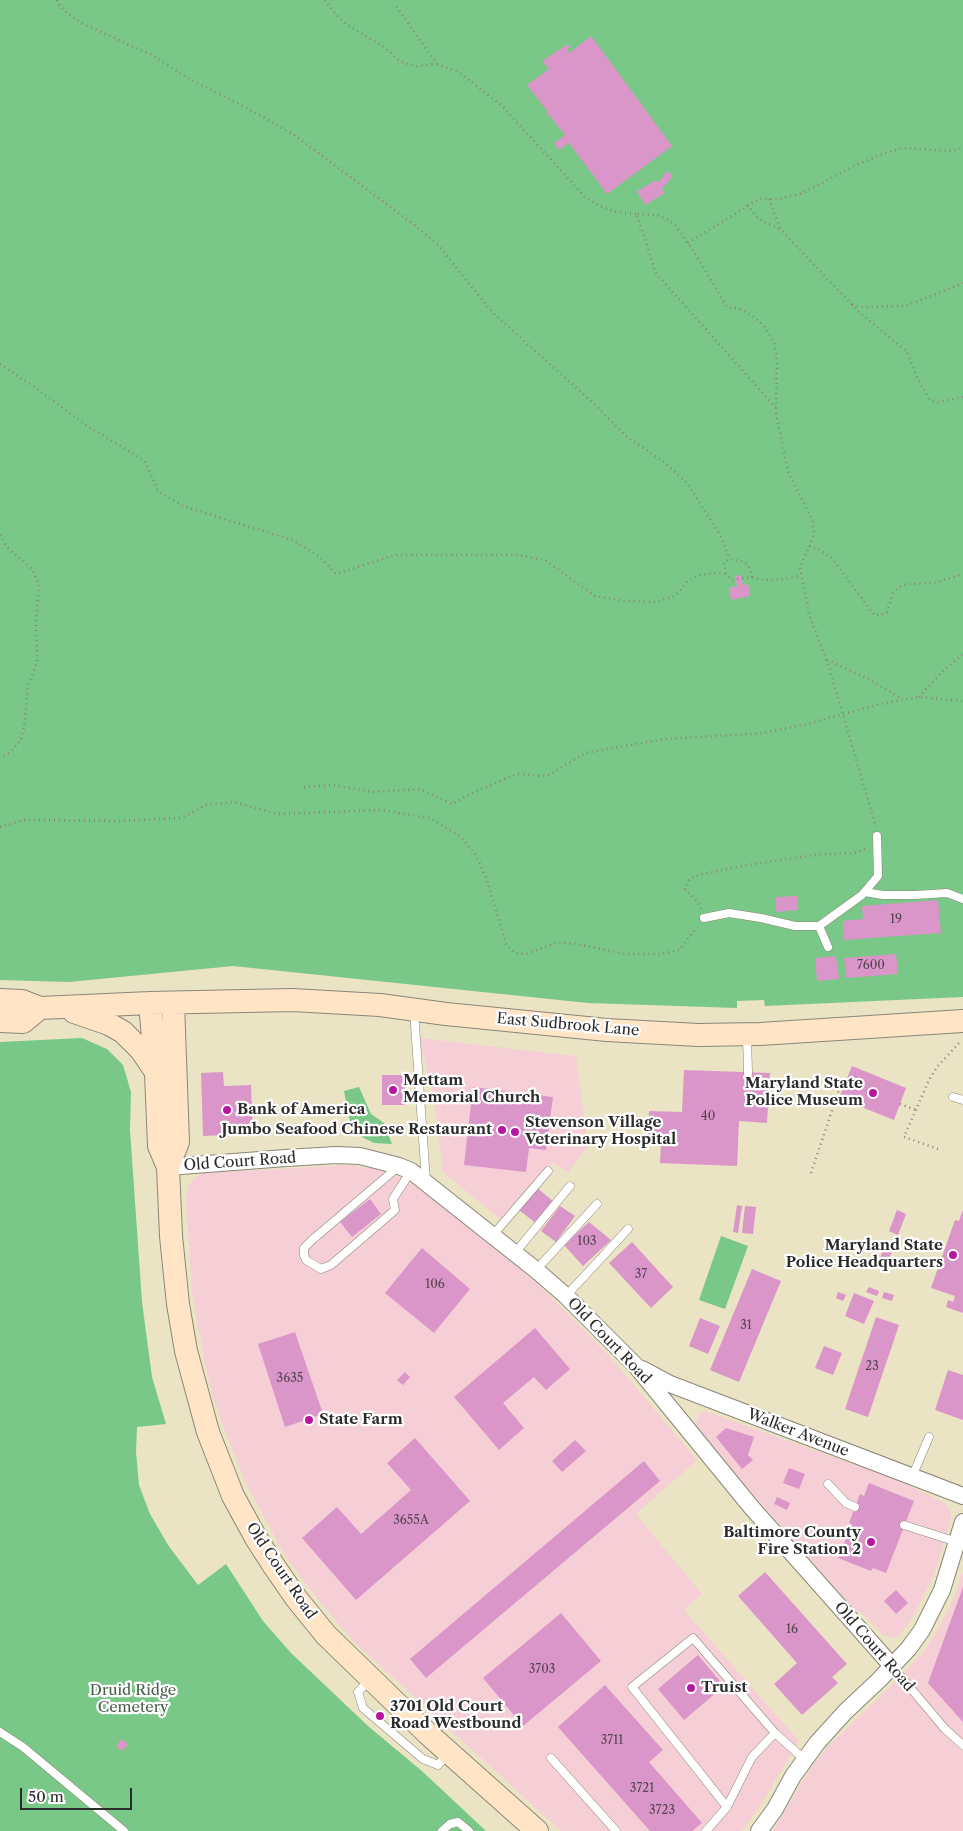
<!DOCTYPE html>
<style>
body{margin:0}
#map{position:relative;width:963px;height:1831px;overflow:hidden;background:#eae3c4;font-family:"Libre Caslon Text",serif}
canvas{display:block}
.scale{position:absolute;left:20px;top:1788px;width:112px;height:22px;box-sizing:border-box;border:2px solid #2b2b2b;border-top:0;padding-left:6px;font-size:15px;line-height:18px;white-space:nowrap;color:#2b2b2b;-webkit-text-stroke:4px #fff;paint-order:stroke}
</style>
<div id="map">
<canvas width="963" height="1831"></canvas>
<div class="scale">50 m</div>
</div>
<script>
const ctx = document.querySelector('canvas').getContext('2d');
ctx.lineJoin = 'round';
function paint(path, color) { ctx.fillStyle = color; ctx.fill(path, 'evenodd'); }
const toPath = rows => new Path2D(rows.map(r => 'M' + r).join(''));
function stroke(path, color, width, dash) { ctx.strokeStyle = color; ctx.lineWidth = width; ctx.lineCap = dash ? 'butt' : 'round'; ctx.setLineDash(dash || []); ctx.stroke(path); }
function drawText(font, color, halo, rows, align = 'center') {
  ctx.font = font + ' "Libre Caslon Text",serif'; ctx.lineWidth = 4.5; ctx.setLineDash([]); ctx.textBaseline = 'middle'; ctx.strokeStyle = halo; ctx.fillStyle = color; for (const [text, x, y, turn = 0] of rows) {
    ctx.save(); ctx.translate(x, y); ctx.rotate((+turn || 0) * Math.PI / 180); ctx.textAlign = isNaN(turn) ? turn : align; if (halo) ctx.strokeText(text, 0, 0); ctx.fillText(text, 0, 0); ctx.restore();
  }
}
const built = toPath([
 [419,1038,576,1056,588,1147,568,1172,553,1163,500,1219,443,1172,434,1097],
 [348,1165,376,1169,399,1177,419,1188,495,1247,542,1288,612,1359,697,1460,636,1514,702,1594,684,1610,799,1741,759,1808,742,1831,561,1831,353,1641,316,1597,285,1556,247,1485,227,1436,211,1391,203,1353,192,1290,186,1199,188,1187,195,1178,203,1173],
 [705,1411,900,1481,945,1503,950,1510,951,1519,934,1575,914,1616,898,1637,890,1638,882,1634,864,1615,854,1609,700,1434,696,1426,696,1420,700,1414],
 [963,1572,963,1831,773,1831,811,1768,828,1746,886,1691,922,1654,940,1626,953,1600]
]);
const green = toPath([
 [0,0,963,0,963,997,765,1006,764,1000,737,1001,737,1008,588,1003,233,966,69,982,0,980],
 [82,1038,107,1049,123,1065,131,1092,130,1130,142,1302,152,1377,166,1424,137,1427,136,1452,139,1485,150,1514,168,1545,198,1585,226,1564,263,1621,291,1653,368,1726,423,1772,486,1831,0,1831,0,1042],
 [359,1087,371,1114,384,1123,392,1144,374,1143,362,1137,350,1122,344,1091],
 [721,1236,748,1246,725,1309,699,1300]
]);
const building = toPath([
 [591,36,672,146,607,194,569,143,559,150,554,143,565,135,549,115,548,116,546,113,548,112,527,85,549,69,542,61,568,44,570,47,567,50,569,53],
 [667,171,673,176,662,189,665,193,645,205,637,191,656,180,658,183],
 [741,575,743,585,748,584,750,596,731,600,729,588,737,586,735,576],
 [797,896,798,910,776,912,776,897],
 [938,900,941,933,844,940,843,921,863,919,862,906],
 [896,954,898,974,846,978,844,958],
 [836,956,839,979,817,981,815,958],
 [852,1066,906,1088,894,1120,839,1098],
 [684,1070,770,1073,767,1123,739,1121,737,1166,660,1163,661,1143,648,1142,649,1111,682,1112],
 [223,1072,224,1086,251,1085,253,1134,203,1136,201,1073],
 [382,1075,405,1075,405,1105,382,1105],
 [473,1087,553,1097,546,1150,529,1148,526,1172,464,1165],
 [536,1187,554,1202,537,1224,519,1210],
 [370,1199,381,1214,352,1237,340,1222],
 [737,1205,742,1206,738,1233,733,1232],
 [560,1206,575,1216,556,1242,541,1231],
 [745,1206,756,1207,753,1234,742,1233],
 [897,1210,906,1214,898,1235,889,1231],
 [963,1210,963,1313,946,1307,948,1300,953,1302,955,1296,931,1288,955,1220,959,1221],
 [589,1222,611,1240,583,1266,564,1245],
 [632,1242,673,1287,651,1308,609,1263],
 [422,1248,470,1289,434,1333,385,1293],
 [884,1248,892,1251,886,1268,877,1265],
 [752,1269,781,1281,739,1382,710,1370],
 [869,1287,879,1291,877,1296,866,1292],
 [838,1292,846,1295,843,1301,836,1298],
 [884,1292,894,1295,892,1301,882,1298],
 [854,1293,874,1301,864,1324,845,1316],
 [876,1317,899,1325,868,1417,845,1409],
 [700,1318,720,1326,708,1354,689,1346],
 [535,1328,570,1369,546,1390,534,1377,503,1403,524,1428,499,1450,454,1397],
 [295,1332,323,1414,285,1427,258,1344],
 [824,1346,842,1353,833,1375,815,1368],
 [948,1370,963,1375,963,1420,935,1410],
 [405,1372,410,1377,403,1385,397,1380],
 [726,1428,754,1437,748,1455,753,1460,742,1469,716,1437],
 [415,1438,470,1501,356,1600,302,1538,337,1507,361,1534,411,1490,387,1463],
 [575,1440,586,1451,562,1472,552,1461],
 [644,1461,660,1481,426,1678,410,1659],
 [789,1468,805,1474,799,1489,783,1483],
 [869,1483,914,1501,886,1573,873,1568,871,1571,838,1558,852,1524,849,1523,860,1494,864,1496],
 [777,1497,790,1503,787,1510,774,1504],
 [765,1572,847,1664,832,1677,838,1683,802,1715,774,1684,797,1663,738,1596],
 [963,1587,963,1722,928,1683],
 [896,1590,908,1603,896,1614,884,1601],
 [561,1613,601,1661,523,1726,483,1678],
 [698,1655,724,1686,684,1720,658,1689],
 [605,1685,663,1750,649,1762,702,1823,692,1831,650,1831,558,1727],
 [121,1739,128,1744,122,1751,116,1746]
]);
const path = toPath([
 [57,0,58,4,67,13,83,24,152,55,191,80,239,104,293,134,417,227,438,245,492,312,592,402,627,437,664,462,687,483,720,535,730,559],
 [325,0,334,12,346,24,384,47,401,62,417,66,437,64,396,6],
 [437,64,460,73,502,106,585,197,600,206,615,212,636,214],
 [769,199,780,228],
 [747,205,759,219,781,230,859,312,907,352,917,378,930,400,938,402,963,397],
 [688,243,759,199,778,199,803,193,854,166,885,153,903,148,951,151,963,148],
 [852,305,863,307,906,306,963,283],
 [0,364,33,386,87,426,145,461,158,491,183,506,292,540,319,556,336,574,395,555,517,555,545,560,595,596,625,601,656,602,675,596,687,582,699,575,714,573,726,574],
 [776,408,655,272,645,238,636,214,657,215,667,219,675,225,693,250,727,307,740,309,753,316,765,327,774,343,777,358,776,413,783,448,788,472,812,519,814,532,811,543,800,567,809,614,829,667,876,827],
 [0,535,7,547,33,570,39,585,36,619,37,662,28,686,24,727,21,740,11,752,0,758],
 [809,546,820,550,832,558,874,615,881,615,887,612,893,593,899,587,908,584,934,583,963,574],
 [752,577,751,570,745,562,730,559,724,562,726,574,732,580,752,577,765,580,776,580,801,576],
 [827,660,867,678,902,699],
 [919,697,942,672,963,654],
 [304,787,333,785,372,792,420,789,452,804,474,792,517,774,545,776,551,774,585,753,665,739,763,733,807,724,880,704,919,697,963,701],
 [0,827,24,820,121,821,181,818,206,805,234,802,278,814,380,810,430,818,461,837,476,855,486,877,506,944,515,953,526,954,558,942,577,944,625,954,661,954,679,950,697,927],
 [701,909,698,903,685,889,689,879,699,875,741,866,821,854,856,853,866,848],
 [900,1104,916,1110],
 [938,1149,904,1137,929,1080,937,1067,959,1043],
 [811,1173,842,1081,846,1082]
]);
const lane = toPath([
 [865,892,883,895,915,895,947,893,963,899],
 [704,918,729,913,761,918,795,926,819,926,862,895,878,876,877,836],
 [819,926,828,947],
 [414,1011,426,1181],
 [747,1037,748,1073],
 [953,1097,963,1100],
 [398,1167,312,1240,304,1248,304,1255,306,1260,321,1269,331,1265,395,1210,393,1199,411,1171],
 [493,1235,548,1171],
 [515,1253,570,1186],
 [536,1270,597,1204],
 [566,1296,628,1229],
 [912,1477,929,1437],
 [828,1484,846,1503,855,1507],
 [904,1525,957,1542],
 [892,1666,945,1729,963,1745],
 [369,1680,358,1692,363,1708,423,1759,438,1765,447,1755],
 [0,1732,23,1747,124,1831],
 [551,1758,616,1831],
 [727,1807,632,1687,693,1638,775,1733,805,1760],
 [442,1831,450,1824,458,1822,469,1831],
 [706,1831,727,1807,752,1757,775,1733]
]);
const street = toPath([
 [168,1167,286,1158,336,1155,360,1156,399,1166,411,1171,536,1270,566,1296,636,1366,752,1508,892,1666],
 [642,1369,670,1384,963,1496],
 [759,1831,775,1809,793,1776,817,1743,845,1712,879,1680,909,1648,922,1630,942,1590,963,1522]
]);
const secondary = toPath([
 [0,1000,22,1001,40,1008,150,1003,292,1000,380,1005,446,1014,607,1030,698,1035,760,1034,963,1021],
 [150,1003,156,1073,159,1146,168,1167,171,1236,178,1304,186,1351,208,1432,233,1496,256,1538,274,1566,296,1598,326,1635,427,1733,537,1831],
 [74,1012,109,1024,123,1032,141,1050,156,1072],
 [0,1021,23,1022,40,1008],
 [168,1167,178,1142,173,1003]
]);
const markers = [
 [393,1090,5,"#b5179e"],
 [873,1093,5,"#b5179e"],
 [227,1110,5,"#b5179e"],
 [502,1130,5,"#b5179e"],
 [515,1132,5,"#b5179e"],
 [953,1255,5,"#b5179e"],
 [309,1420,5,"#b5179e"],
 [871,1542,5,"#b5179e"],
 [691,1688,5,"#b5179e"],
 [380,1716,5,"#b5179e"]
];
const numberNames = [
 ["19",896,920],
 ["7600",871,966],
 ["40",708,1117],
 ["103",587,1242],
 ["37",641,1275],
 ["106",435,1285],
 ["31",746,1326],
 ["23",872,1367],
 ["3635",290,1379],
 ["3655A",411,1521],
 ["16",792,1630],
 ["3703",542,1670],
 ["3711",612,1741],
 ["3721",642,1789],
 ["3723",662,1811]
];
const streetNames = [
 ["East Sudbrook Lane",568,1025,5],
 ["Old Court Road",240,1162,-4],
 ["Old Court Road",609,1341,46],
 ["Walker Avenue",798,1433,21],
 ["Old Court Road",281,1571,56],
 ["Old Court Road",874,1647,49]
];
const poiNames = [
 ["Mettam",403,1081],
 ["Memorial Church",403,1098],
 ["Maryland State",863,1084,"right"],
 ["Police Museum",863,1101,"right"],
 ["Bank of America",237,1110],
 ["Stevenson Village",525,1123],
 ["Veterinary Hospital",525,1140],
 ["Jumbo Seafood Chinese Restaurant",492,1130,"right"],
 ["Maryland State",943,1246,"right"],
 ["Police Headquarters",943,1263,"right"],
 ["State Farm",319,1420],
 ["Baltimore County",861,1533,"right"],
 ["Fire Station 2",861,1550,"right"],
 ["Truist",701,1688],
 ["3701 Old Court",390,1707],
 ["Road Westbound",390,1724]
];
const parkNames = [
 ["Druid Ridge",133,1691],
 ["Cemetery",133,1708]
];
paint(built, '#f6cfd6');
paint(green, '#79c887');
paint(building, '#da96c9');
stroke(lane, '#8a8778', 9);
stroke(street, '#8a8778', 18);
stroke(secondary, '#8a8778', 24);
stroke(path, '#8a8778', 2.5, [1, 4]);
stroke(lane, '#fff', 8);
stroke(street, '#fff', 16);
stroke(secondary, '#ffe4c6', 22);
for (const [x, y, r, color] of markers) { const dot = new Path2D(); dot.arc(x, y, r, 0, 2 * Math.PI); ctx.fillStyle = color; ctx.fill(dot); stroke(dot, '#fff', 2); }
drawText('12px', '#574652', null, numberNames);
drawText('15px', '#2b2b2b', '#fff', streetNames);
drawText('bold 15px', '#2b2b2b', '#fff', poiNames, 'left');
drawText('15px', '#46624b', '#fff', parkNames);
</script>
